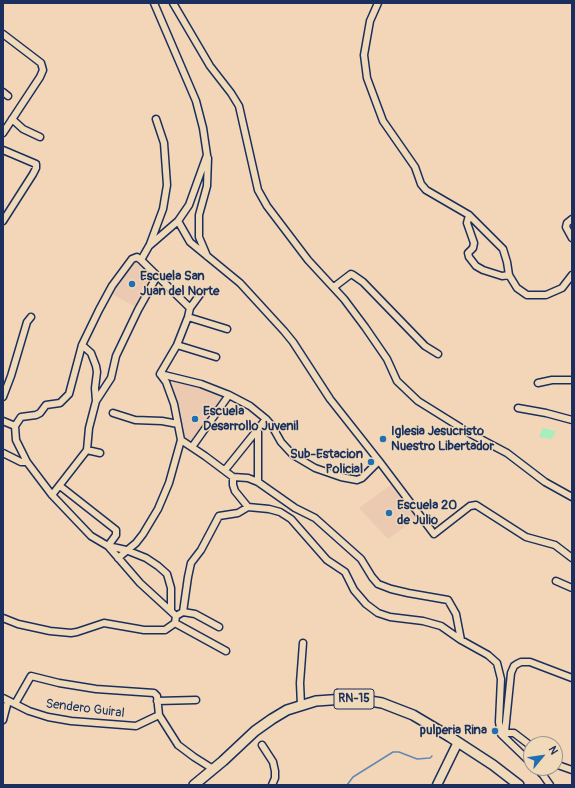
<!DOCTYPE html>
<style>
body{margin:0}
#map{position:relative;width:575px;height:788px;overflow:hidden;background:#f2d6b7;font-family:Pangolin,sans-serif}
canvas{display:block}
.frame{position:absolute;inset:0;border:4px solid #1b2f5e;pointer-events:none}
.north{position:absolute;left:523px;top:736px;width:40px;height:40px;box-sizing:border-box;background:#f0dab9;border:1px solid #9b9695;border-radius:50%;rotate:61deg;font-size:11px;font-weight:700;line-height:16px;text-align:center;color:#1b2f5e}
.north::after{content:'';display:block;margin:auto;width:14px;height:18px;background:#1f6fb2;clip-path:polygon(50% 0,100% 100%,50% 72%,0 100%)}
</style>
<div id="map">
<canvas width="575" height="788"></canvas>
<div class="frame"></div>
<div class="north">N</div>
</div>
<script>
const ctx = document.querySelector('canvas').getContext('2d');
ctx.lineJoin = 'round';
function paint(path, color) { ctx.fillStyle = color; ctx.fill(path, 'evenodd'); }
const toPath = rows => new Path2D(rows.map(r => 'M' + r).join(''));
function stroke(path, color, width, dash) { ctx.strokeStyle = color; ctx.lineWidth = width; ctx.lineCap = dash ? 'butt' : 'round'; ctx.setLineDash(dash || []); ctx.stroke(path); }
function drawText(font, color, halo, rows, align = 'center') {
  ctx.font = font + ' Pangolin,sans-serif'; ctx.lineWidth = 3; ctx.setLineDash([]); ctx.textBaseline = 'middle'; ctx.strokeStyle = halo; ctx.fillStyle = color; for (const [text, x, y, turn = 0] of rows) {
    ctx.save(); ctx.translate(x, y); ctx.rotate((+turn || 0) * Math.PI / 180); ctx.textAlign = isNaN(turn) ? turn : align; if (halo) ctx.strokeText(text, 0, 0); ctx.fillText(text, 0, 0); ctx.restore();
  }
}
const built = toPath([
 [134,258,154,276,136,307,110,293],
 [172,381,205,389,225,399,194,443,183,438],
 [392,484,417,518,388,539,359,508]
]);
const green = toPath([
 [543,428,556,431,552,439,539,437]
]);
const stream = toPath([
 [347,785,353,777,393,752,399,752,417,759,430,758,432,756]
]);
const street = toPath([
 [173,3,210,66,231,93,239,106,258,190,267,206,308,260,344,299,365,327,387,359,397,381,418,401,471,434,507,453,545,482,572,497],
 [378,3,370,21,364,55,367,78,383,121,415,167,421,184,426,190,469,215,503,249,507,262,509,275,517,288,527,295,546,295,562,288,572,275],
 [3,34,41,63,43,70,40,77,3,133],
 [3,92,8,96],
 [12,119,23,129,40,137],
 [3,150,36,164,36,168,33,174,3,221],
 [469,215,467,223,474,243,473,248,468,253,469,257,476,266,483,270,502,276,509,275],
 [572,219,567,223,566,227,572,238],
 [178,221,190,242,240,283,284,331,293,342,330,399,379,461,434,534,470,506,476,505,526,537,555,545,572,558],
 [150,244,163,209,167,185,164,143,156,119],
 [207,256,199,237,199,215,207,186,208,158],
 [141,260,149,246,178,221,189,205,207,155,203,128,196,101,154,3],
 [334,287,351,274,353,275,363,282,425,346,438,354],
 [188,317,227,329],
 [82,345,91,353,96,366,97,372,95,388,96,401],
 [177,345,216,357],
 [160,374,201,384,229,395,250,406,266,419,272,426,281,442,293,455,315,468,341,477,357,480,362,478,379,461],
 [538,383,552,380,572,380],
 [3,397,11,376,27,322,31,317],
 [518,408,546,413,572,420],
 [113,413,135,420,162,421,178,424],
 [3,421,15,426],
 [258,428,258,482],
 [181,440,205,456,233,477,233,485,235,491,248,507],
 [192,447,229,395],
 [87,450,100,453],
 [3,453,21,462,27,462],
 [225,470,266,419],
 [233,477,248,478,258,482,295,508,315,518,361,559,372,577,378,584,391,589,408,593,448,600,456,614,461,640],
 [60,486,116,530,116,535,108,546,126,550,146,558,158,566,167,574,171,588,171,611],
 [52,495,87,450,89,428,96,401,111,378,116,356,138,310,157,276],
 [118,558,136,543,143,534,158,509,169,483,181,440,174,404,166,382,160,374,177,345,188,317,190,308,201,293],
 [556,581,572,588],
 [183,612,195,614,219,627],
 [176,616,140,583,108,546,91,536,52,495,27,462,16,440,15,426,21,417,36,415,40,413,46,405,60,403,69,394,82,345,99,310,112,286,132,259,137,257,141,260,190,308],
 [3,618,18,624,50,631,71,633,77,632,104,623,144,630,165,630,175,623,176,616,183,612,188,577,191,563,201,550,219,516,238,513,248,507,269,509,280,512,291,519,327,560,345,572,354,590,366,604,378,613,390,617,423,621,441,626,461,640,488,655,497,663,501,679,499,722,501,734,531,763],
 [175,623,226,651],
 [3,698,29,711,48,717,71,721,136,726,159,715],
 [157,701,196,700],
 [15,704,31,676,59,683,96,689,154,693,157,696,159,715,178,745,194,757,213,769],
 [301,705,300,683,303,643],
 [3,720,8,701],
 [505,732,511,673,514,666,517,664,521,662,530,662,572,678],
 [502,733,514,733,531,746],
 [262,745,273,762,275,771,275,778,272,785],
 [555,764,572,770],
 [536,768,543,775,550,785]
]);
const secondary = toPath([
 [437,785,458,742]
]);
const primary = toPath([
 [194,785,223,761,255,731,272,719,287,710,316,701,345,699,364,700,382,703,413,715,450,737,493,765,519,785]
]);
const markers = [
 [132,284,4,"#1f6fb2"],
 [195,419,4,"#1f6fb2"],
 [383,439,4,"#1f6fb2"],
 [371,462,4,"#1f6fb2"],
 [389,513,4,"#1f6fb2"],
 [495,731,4,"#1f6fb2"]
];
const shields = [
 [354,699,40]
];
const shieldNames = [
 ["RN-15",354,699]
];
const poiNames = [
 ["Escuela San",140,277],
 ["Juan del Norte",140,292],
 ["Escuela",203,412],
 ["Desarrollo Juvenil",203,427],
 ["Iglesia Jesucristo",391,432],
 ["Nuestro Libertador",391,447],
 ["Sub-Estacion",363,455,"right"],
 ["Policial",363,470,"right"],
 ["Escuela 20",397,506],
 ["de Julio",397,521],
 ["pulperia Rina",487,731,"right"]
];
const streetNames = [
 ["Sendero Guiral",85,709,7]
];
paint(built, '#eccab1');
paint(green, '#a6efbc');
stroke(stream, '#6288b4', 1.5);
stroke(street, '#1b2f5e', 9);
stroke(secondary, '#1b2f5e', 11);
stroke(primary, '#1b2f5e', 12);
stroke(street, '#f0dab9', 6);
stroke(secondary, '#f0dab9', 8);
stroke(primary, '#f0dab9', 9);
for (const [x, y, r, color] of markers) { const dot = new Path2D(); dot.arc(x, y, r, 0, 2 * Math.PI); ctx.fillStyle = color; ctx.fill(dot); stroke(dot, '#f0dab9', 1.5); }
for (const [x, y, w] of shields) { const box = new Path2D(); box.roundRect(x - w / 2, y - 10, w, 20, 3); ctx.fillStyle = '#f0dab9'; ctx.fill(box); stroke(box, '#1b2f5e', 1); }
drawText('bold 12px', '#1b2f5e', null, shieldNames);
drawText('bold 13px', '#1b2f5e', '#f0dab9', poiNames, 'left');
drawText('13px', '#1b2f5e', '#f0dab9', streetNames);
</script>
